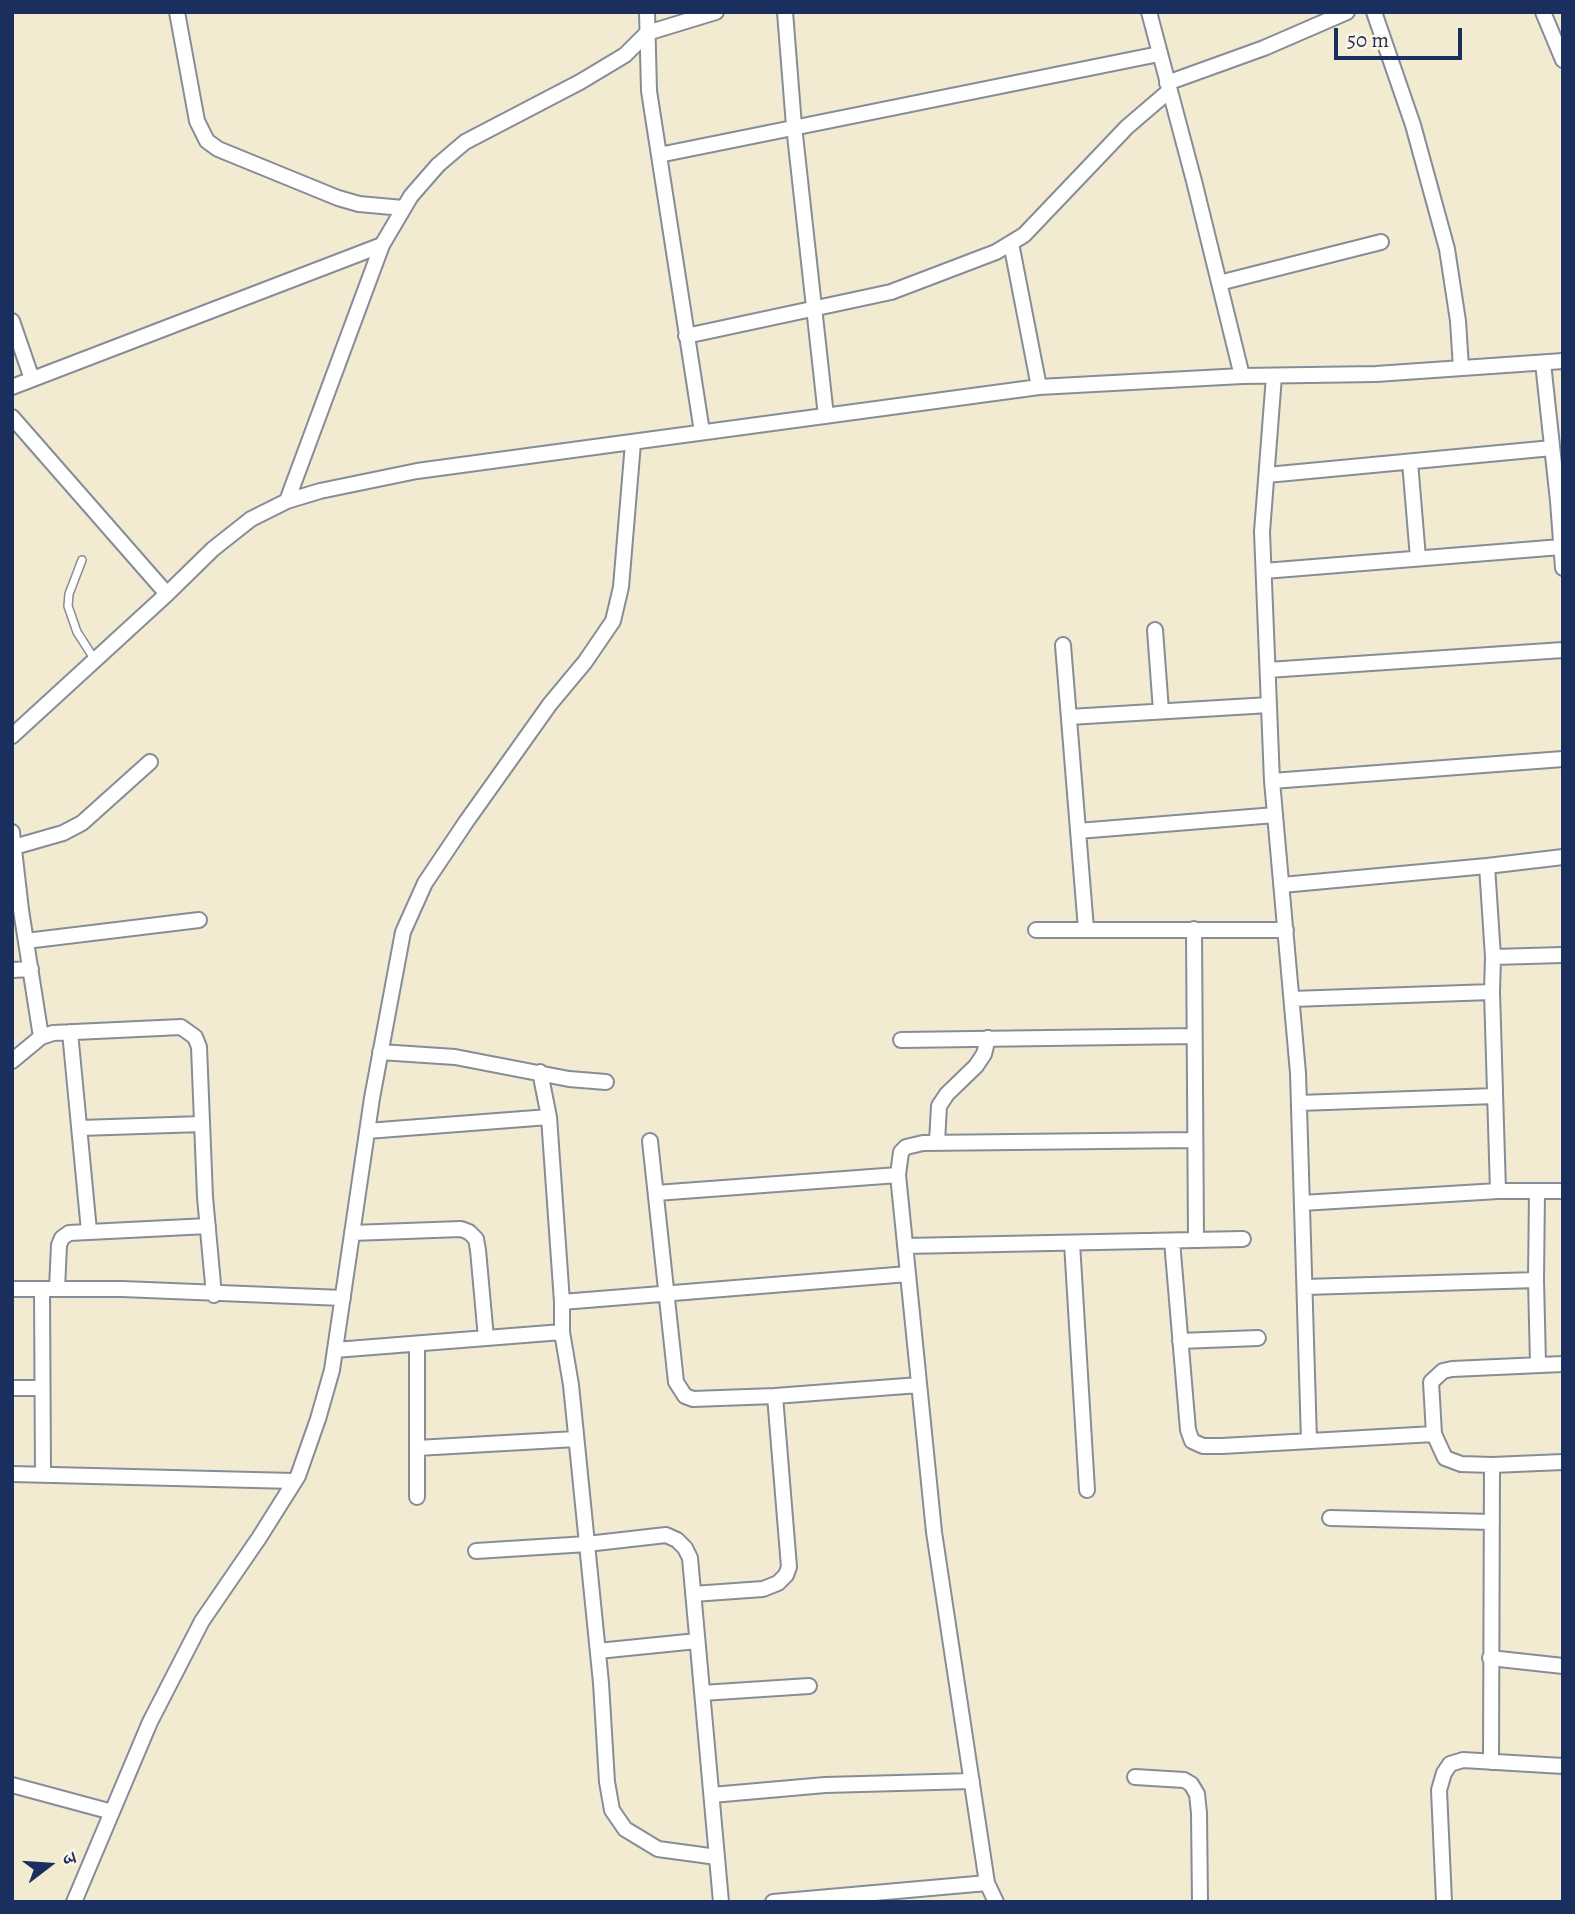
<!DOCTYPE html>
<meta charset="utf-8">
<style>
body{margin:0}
#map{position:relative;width:1575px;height:1914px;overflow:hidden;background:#f2ebd1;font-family:Alegreya,"Noto Serif Devanagari",serif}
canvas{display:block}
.frame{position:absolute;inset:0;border:14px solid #1b2f5e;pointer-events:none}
.north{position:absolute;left:14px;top:1830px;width:70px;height:70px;-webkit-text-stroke:5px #fcf5e5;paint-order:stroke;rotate:73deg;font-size:19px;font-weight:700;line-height:28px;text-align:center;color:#1b2f5e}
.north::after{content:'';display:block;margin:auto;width:24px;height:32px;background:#1b2f5e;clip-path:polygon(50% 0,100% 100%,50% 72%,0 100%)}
.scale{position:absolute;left:1334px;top:28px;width:128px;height:32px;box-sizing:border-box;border:4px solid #1b2f5e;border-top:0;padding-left:9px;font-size:21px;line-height:24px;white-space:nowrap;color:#1b2f5e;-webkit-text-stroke:5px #fcf5e5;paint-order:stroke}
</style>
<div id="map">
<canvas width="1575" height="1914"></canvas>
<div class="frame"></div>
<div class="north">उ</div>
<div class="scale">50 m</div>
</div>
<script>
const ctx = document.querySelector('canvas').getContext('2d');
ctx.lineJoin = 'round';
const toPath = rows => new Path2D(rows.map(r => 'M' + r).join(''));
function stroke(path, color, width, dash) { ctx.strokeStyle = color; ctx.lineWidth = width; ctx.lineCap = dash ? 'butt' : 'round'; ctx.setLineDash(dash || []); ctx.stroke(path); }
const service = toPath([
 [82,560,69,594,68,606,77,632,95,660]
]);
const minor = toPath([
 [177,12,197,121,207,141,218,149,338,198,359,204,403,208],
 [647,12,649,91,702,432],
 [785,12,794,126,826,416],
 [1149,12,1194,181,1242,376],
 [1374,12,1413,125,1447,249,1458,321,1461,368],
 [1543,12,1563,60],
 [1167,83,1264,48,1347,12],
 [659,155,1159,54],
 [1011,243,1039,387],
 [1219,283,1381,242],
 [12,321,32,379],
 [686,336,891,292,996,252,1024,235,1127,127,1169,91],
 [1543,363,1558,501,1563,501],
 [1274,376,1262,532,1272,781,1298,1073,1309,1441],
 [12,387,382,245],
 [12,417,167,594],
 [1410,462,1418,558],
 [1267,475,1552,448],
 [287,501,382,245,411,196,438,165,465,142,580,82,625,55,647,33,716,12],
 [1558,501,1563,568],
 [1264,571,1561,547],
 [1155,630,1161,711],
 [1063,645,1086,929],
 [1268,670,1563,650],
 [1069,717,1269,705],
 [12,736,167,594,213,549,251,519,287,501,320,491,417,471,1039,387,1242,376,1376,374,1563,361],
 [1272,781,1563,759],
 [1078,831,1275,815],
 [12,832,21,910,41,1037],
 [14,847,63,833,82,823,150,762],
 [1282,885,1487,866],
 [1194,929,1196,1240],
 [1036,930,1286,930],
 [26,941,199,920],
 [1493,957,1487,866,1563,857],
 [12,970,31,969],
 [1492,992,1493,957,1563,955],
 [1292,999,1492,992,1498,1191],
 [70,1032,89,1231],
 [901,1040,1194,1036],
 [380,1052,455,1057,569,1079,606,1082],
 [12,1061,41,1037,53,1033,181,1027,195,1037,199,1047,205,1197,214,1295],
 [540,1072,549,1117,562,1302],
 [1299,1103,1495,1096],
 [80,1128,202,1124],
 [367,1131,549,1117],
 [650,1141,676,1382,685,1396,693,1399,775,1396,919,1385],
 [937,1142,939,1106,947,1094,976,1066,984,1054,988,1038],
 [656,1193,898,1175],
 [1302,1203,1498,1191,1563,1191],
 [352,1233,461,1229,469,1232,476,1239,478,1250,486,1338],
 [1172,1241,1188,1430,1192,1441,1203,1446,1222,1446,1434,1434],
 [1072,1243,1087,1490],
 [905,1246,1243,1239],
 [1536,1280,1538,1364],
 [1305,1287,1536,1280,1537,1191],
 [12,1289,122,1289,343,1298],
 [42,1289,43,1474],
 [57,1289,59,1245,62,1238,69,1233,208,1226],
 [562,1332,562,1302,908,1274],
 [1180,1341,1258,1338],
 [335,1350,562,1332,571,1385,601,1683,607,1782,612,1810,625,1829,658,1849,717,1857],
 [1563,1364,1452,1369,1443,1371,1431,1382,1434,1434,1445,1458,1461,1464,1492,1465,1563,1462],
 [12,1388,42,1388],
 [417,1448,576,1439],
 [12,1474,294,1481],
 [417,1497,417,1344],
 [1330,1518,1492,1522],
 [476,1551,587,1544,666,1535,677,1540,685,1548,690,1558,721,1902],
 [693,1594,763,1589,778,1583,786,1575,789,1567,775,1396],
 [598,1651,697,1641],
 [1490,1658,1563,1666],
 [702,1693,809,1686],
 [1491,1762,1492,1465],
 [1135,1777,1184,1780,1191,1784,1197,1794,1199,1813,1200,1902],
 [12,1785,112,1812],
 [712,1795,825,1785,972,1781],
 [74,1902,150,1722,202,1621,259,1538,298,1476,318,1419,332,1370,372,1098,403,932,425,883,466,822,550,704,585,662,613,621,621,587,633,443],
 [773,1902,987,1883],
 [996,1902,987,1883,934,1532,898,1175,901,1152,906,1147,923,1143,1194,1140],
 [1444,1902,1439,1790,1444,1773,1450,1764,1463,1760,1563,1766]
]);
stroke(service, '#868d98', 10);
stroke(minor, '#868d98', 18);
stroke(service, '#fff', 7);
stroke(minor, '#fff', 14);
</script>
